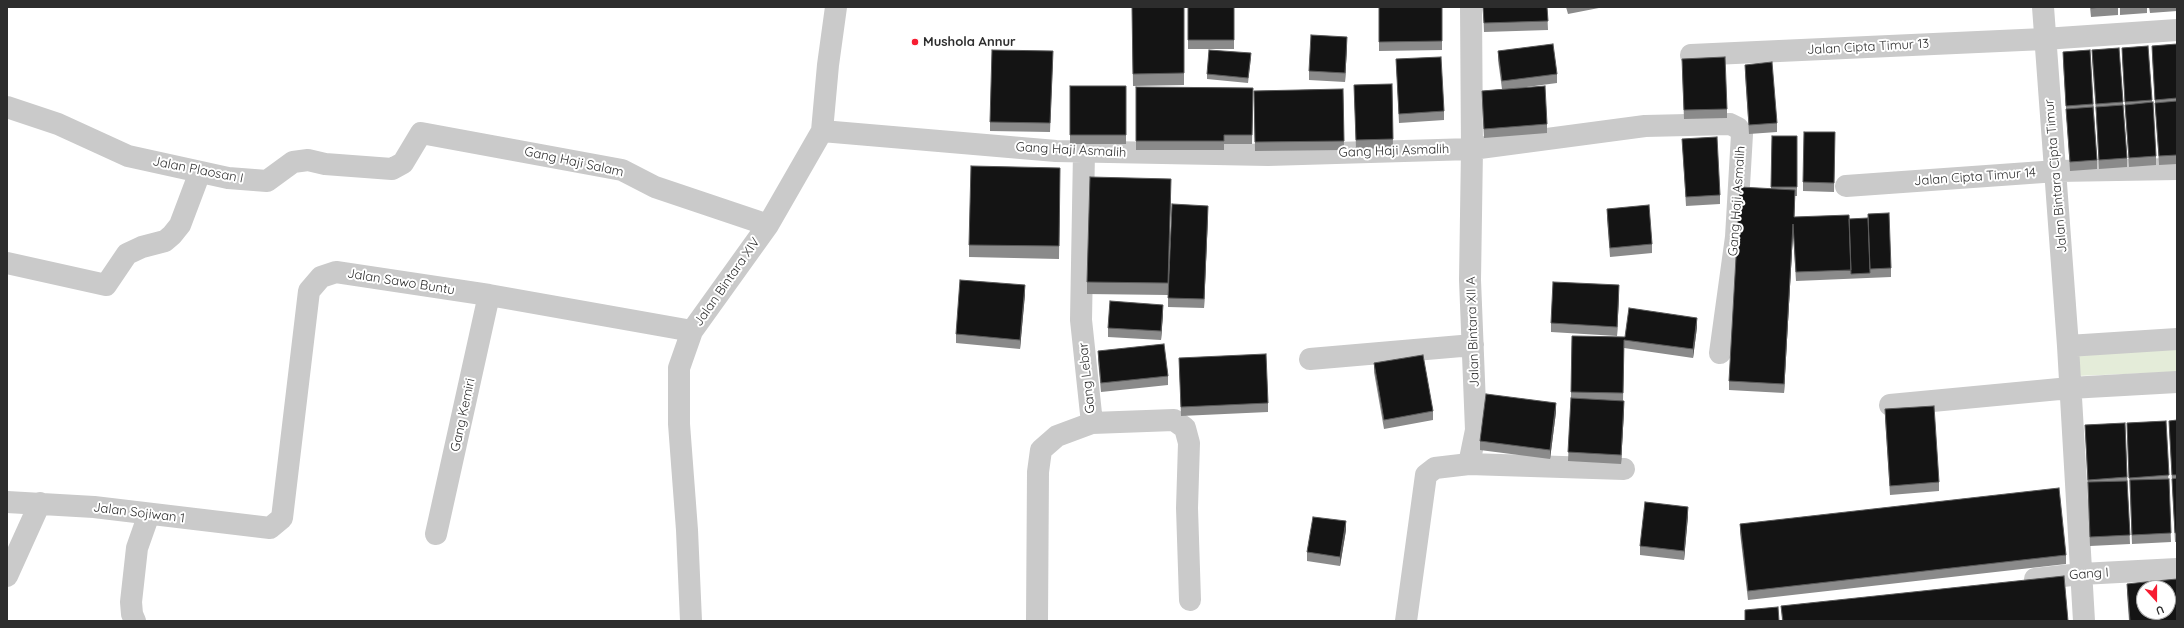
<!DOCTYPE html>
<style>
body{margin:0}
#map{position:relative;width:2184px;height:628px;overflow:hidden;background:#fff;font-family:Quicksand,sans-serif}
canvas{display:block}
.frame{position:absolute;inset:0;border:8px solid #2d2d2d;pointer-events:none}
.north{position:absolute;left:2136px;top:580px;width:40px;height:40px;box-sizing:border-box;background:#fff;border:1px solid #ababab;border-radius:50%;rotate:159deg;font-size:11px;font-weight:700;line-height:16px;text-align:center;color:#2d2d2d}
.north::after{content:'';display:block;margin:auto;width:14px;height:18px;background:#f71c31;clip-path:polygon(50% 0,100% 100%,50% 72%,0 100%)}
</style>
<div id="map">
<canvas width="2184" height="628"></canvas>
<div class="frame"></div>
<div class="north">U</div>
</div>
<script>
const ctx = document.querySelector('canvas').getContext('2d');
ctx.lineJoin = 'round';
function paint(path, color) { ctx.fillStyle = color; ctx.fill(path, 'evenodd'); }
const toPath = rows => new Path2D(rows.map(r => 'M' + r).join(''));
function stroke(path, color, width, dash) { ctx.strokeStyle = color; ctx.lineWidth = width; ctx.lineCap = dash ? 'butt' : 'round'; ctx.setLineDash(dash || []); ctx.stroke(path); }
function drawText(font, color, halo, rows, align = 'center') {
  ctx.font = font + ' Quicksand,sans-serif'; ctx.lineWidth = 4; ctx.setLineDash([]); ctx.textBaseline = 'middle'; ctx.strokeStyle = halo; ctx.fillStyle = color; for (const [text, x, y, turn = 0] of rows) {
    ctx.save(); ctx.translate(x, y); ctx.rotate((+turn || 0) * Math.PI / 180); ctx.textAlign = isNaN(turn) ? turn : align; if (halo) ctx.strokeText(text, 0, 0); ctx.fillText(text, 0, 0); ctx.restore();
  }
}
const green = toPath([
 [2177,348,2177,372,2076,376,2073,356]
]);
const minor = toPath([
 [2043,7,2068,346,2084,621],
 [1691,55,2044,39,2177,30],
 [7,107,58,124,128,156,228,178,267,181,293,162,308,160,325,164,392,169,403,163,421,133,622,170,655,187,768,225],
 [822,131,1056,151,1268,155,1472,149,1645,126,1730,124,1738,128,1742,134,1736,237,1720,353],
 [1846,186,2057,171,2177,169],
 [7,263,106,285,127,254,142,247,165,241,172,235,180,225,200,172],
 [2068,346,2177,339],
 [1310,359,1473,345],
 [1890,405,2070,388,2177,382],
 [1092,423,1174,420,1185,428,1189,443,1187,508,1190,600],
 [1469,464,1624,469],
 [7,502,94,507,270,528,282,518,309,291,321,277,336,272,489,295,692,331],
 [436,534,489,295],
 [7,576,40,503],
 [2035,579,2081,574,2177,569],
 [135,621,132,614,131,602,137,548,149,514],
 [691,621,687,530,679,424,679,368,692,331,768,225,822,131,828,65,836,7],
 [1037,621,1038,472,1041,450,1057,436,1092,423,1081,320,1084,152],
 [1406,621,1426,475,1435,468,1469,464,1476,430,1470,280,1472,149,1471,7]
]);
const wall = toPath([
 [1132,7,1184,7,1184,85,1133,86],
 [1188,7,1234,7,1234,49,1188,49],
 [1379,7,1442,7,1442,50,1379,51],
 [1483,7,1547,7,1548,30,1484,32],
 [1566,7,1604,7,1568,14],
 [2090,7,2118,7,2118,15,2091,17],
 [2120,7,2147,7,2147,13,2120,15],
 [2149,7,2177,7,2177,11,2150,13],
 [2177,44,2177,164,2159,165,2152,55,2152,46],
 [1347,46,1345,82,1309,80,1309,71],
 [2148,46,2156,156,2156,165,2129,167,2122,57,2122,48],
 [2119,48,2127,158,2127,167,2099,169,2096,113,2092,59,2092,50],
 [2090,50,2097,160,2097,169,2070,171,2063,61,2063,52],
 [1498,51,1557,74,1557,83,1519,88,1547,124,1547,133,1484,138,1482,100,1482,91,1502,89,1498,60],
 [1251,58,1248,83,1207,79,1207,74],
 [1396,59,1444,111,1444,120,1399,123],
 [1053,60,1050,132,990,131,990,122],
 [1745,65,1777,123,1777,132,1749,134,1745,74],
 [1682,68,1727,109,1727,118,1684,119],
 [1392,84,1393,148,1356,149,1354,85],
 [1070,86,1126,86,1126,144,1070,144],
 [1136,87,1253,88,1252,144,1224,144,1224,150,1136,150],
 [1343,89,1344,150,1255,151,1254,91],
 [1835,132,1834,192,1803,191,1803,182],
 [1772,136,1797,136,1797,196,1795,196,1794,217,1849,219,1891,268,1891,277,1796,281,1793,233,1784,393,1729,390,1729,381,1771,189],
 [1682,139,1720,195,1720,204,1686,206],
 [1060,168,1059,259,969,257,969,245],
 [1171,192,1168,292,1208,215,1204,308,1168,307,1168,295,1087,294,1087,282],
 [1607,209,1652,244,1652,253,1610,257,1607,218],
 [1025,294,1020,349,956,343,956,334],
 [1619,294,1617,336,1551,332,1551,323],
 [1163,314,1161,340,1108,337,1108,328],
 [1697,327,1693,358,1624,348,1623,401,1624,410,1621,464,1568,461,1571,398,1572,336,1625,337],
 [1098,351,1168,376,1168,385,1101,392,1098,360],
 [1179,358,1268,403,1268,412,1181,416],
 [1374,363,1433,411,1433,420,1384,429,1374,372],
 [1885,409,1939,482,1939,491,1890,495,1885,418],
 [1556,412,1550,459,1480,450,1480,441],
 [2177,420,2177,542,2175,542,2169,421],
 [2166,421,2171,542,2132,544,2127,423],
 [2125,423,2130,544,2090,546,2085,425],
 [1688,516,1684,560,1640,555,1640,546],
 [1740,524,2066,555,2066,564,1748,600,1740,533],
 [1346,530,1340,566,1307,561,1307,552],
 [2127,584,2157,621,2129,621,2127,593],
 [1781,606,2068,621,1782,621]
]);
const shadedWall = toPath([
 [1347,37,1347,46,1345,82,1345,73],
 [1171,179,1171,192,1168,295,1168,283],
 [1795,190,1795,199,1794,226,1794,217],
 [1208,206,1208,215,1204,308,1204,299],
 [1793,224,1793,233,1784,393,1784,384],
 [1025,285,1025,294,1020,349,1020,340],
 [1619,285,1619,294,1617,336,1617,327],
 [1163,305,1163,314,1161,340,1161,331],
 [1697,318,1697,327,1693,358,1693,349],
 [1624,401,1624,410,1621,464,1621,455],
 [1556,403,1556,412,1550,459,1550,450],
 [1688,507,1688,516,1684,560,1684,551],
 [1346,521,1346,530,1340,566,1340,557]
]);
const building = toPath([
 [1132,7,1184,7,1184,73,1133,74,1132,7],
 [1188,7,1234,7,1234,40,1188,40,1188,7],
 [1379,7,1442,7,1442,41,1379,42,1379,7],
 [1483,7,1547,7,1548,21,1484,23,1483,7],
 [2091,7,2103,7,2091,8,2091,7],
 [1311,35,1347,37,1345,73,1309,71,1311,35],
 [1553,44,1557,74,1502,81,1498,51,1553,44],
 [2177,44,2177,98,2155,100,2152,46,2177,44],
 [2148,46,2152,100,2125,102,2122,48,2148,46],
 [2119,48,2123,102,2096,104,2092,50,2119,48],
 [992,50,1053,51,1050,123,990,122,992,50],
 [1209,50,1251,53,1248,78,1207,74,1209,50],
 [2090,50,2093,104,2066,106,2063,52,2090,50],
 [1441,57,1444,111,1399,114,1396,59,1441,57],
 [1725,57,1727,109,1684,110,1682,59,1725,57],
 [1772,62,1777,123,1749,125,1745,65,1772,62],
 [1392,84,1393,139,1356,140,1354,85,1392,84],
 [1070,86,1126,86,1126,135,1070,135,1070,86],
 [1545,86,1547,124,1484,129,1482,91,1545,86],
 [1136,87,1253,88,1252,135,1224,135,1224,141,1136,141,1136,87],
 [1343,89,1344,141,1255,142,1254,91,1343,89],
 [2177,101,2177,155,2159,156,2155,103,2177,101],
 [2153,102,2156,156,2129,158,2125,105,2153,102],
 [2123,105,2127,158,2099,160,2096,107,2123,105],
 [2093,107,2097,160,2070,162,2066,109,2093,107],
 [1804,132,1835,132,1834,183,1803,182,1804,132],
 [1772,136,1797,136,1797,187,1771,187,1772,136],
 [1717,137,1720,195,1686,197,1682,139,1717,137],
 [971,166,1060,168,1059,246,969,245,971,166],
 [1090,177,1171,179,1168,283,1087,282,1090,177],
 [1740,187,1795,190,1794,217,1849,215,1851,270,1796,272,1793,224,1784,384,1729,381,1740,187],
 [1172,204,1208,206,1204,299,1168,298,1172,204],
 [1649,205,1652,244,1610,248,1607,209,1649,205],
 [1889,213,1891,268,1870,269,1868,214,1889,213],
 [1868,218,1870,273,1851,274,1849,219,1868,218],
 [960,280,1025,285,1020,340,956,334,960,280],
 [1553,282,1619,285,1617,327,1551,323,1553,282],
 [1110,301,1163,305,1161,331,1108,328,1110,301],
 [1629,308,1697,318,1693,349,1624,340,1623,393,1571,392,1572,336,1625,337,1629,308],
 [1164,344,1168,376,1101,383,1098,351,1164,344],
 [1266,354,1268,403,1181,407,1179,358,1266,354],
 [1423,355,1433,411,1384,420,1374,363,1423,355],
 [1486,394,1556,403,1550,450,1480,441,1486,394],
 [1571,398,1624,401,1621,455,1568,452,1571,398],
 [1934,406,1939,482,1890,486,1885,409,1934,406],
 [2177,420,2177,475,2172,475,2169,421,2177,420],
 [2166,421,2169,475,2129,478,2127,423,2166,421],
 [2125,423,2127,477,2088,480,2085,425,2125,423],
 [2177,478,2177,533,2175,533,2172,479,2177,478],
 [2169,479,2171,533,2132,535,2130,480,2169,479],
 [2127,481,2130,535,2090,537,2088,482,2127,481],
 [2059,488,2066,555,1748,591,1740,524,2059,488],
 [1645,502,1688,507,1684,551,1640,546,1645,502],
 [1313,517,1346,521,1340,557,1307,552,1313,517],
 [2064,576,2068,621,1783,621,1781,606,2064,576],
 [2177,579,2177,621,2159,621,2159,612,2168,612,2168,588,2157,588,2156,581,2177,579],
 [2154,581,2154,588,2144,588,2144,612,2156,612,2157,621,2130,621,2127,584,2154,581],
 [1778,607,1779,621,1745,621,1745,610,1778,607]
]);
const markers = [
 [915,42,4,"#f71c31"]
];
const poiNames = [
 ["Mushola Annur",923,42]
];
const streetNames = [
 ["Jalan Cipta Timur 13",1868,47,-3],
 ["Gang Haji Asmalih",1071,150,3],
 ["Gang Haji Asmalih",1394,151,-2],
 ["Gang Haji Salam",574,162,12],
 ["Jalan Plaosan I",198,170,11],
 ["Jalan Bintara Cipta Timur",2056,176,-95],
 ["Jalan Cipta Timur 14",1975,177,-4],
 ["Gang Haji Asmalih",1737,201,-86],
 ["Jalan Sawo Buntu",401,282,9],
 ["Jalan Bintara XIV",727,282,-55],
 ["Jalan Bintara XII A",1473,332,-92],
 ["Gang Lebar",1087,378,-96],
 ["Gang Kemiri",463,415,-78],
 ["Jalan Sojiwan 1",139,513,7],
 ["Gang I",2089,574,-4]
];
paint(green, '#e4ecd9');
stroke(minor, '#cacaca', 22);
paint(wall, '#8a8a8a');
paint(shadedWall, '#5a5a5a');
paint(building, '#141414');
stroke(building, '#5a5a5a', 1);
for (const [x, y, r, color] of markers) { const dot = new Path2D(); dot.arc(x, y, r, 0, 2 * Math.PI); ctx.fillStyle = color; ctx.fill(dot); stroke(dot, '#fff', 1.5); }
drawText('bold 13px', '#2d2d2d', '#fff', poiNames, 'left');
drawText('13px', '#2d2d2d', '#fff', streetNames);
</script>
